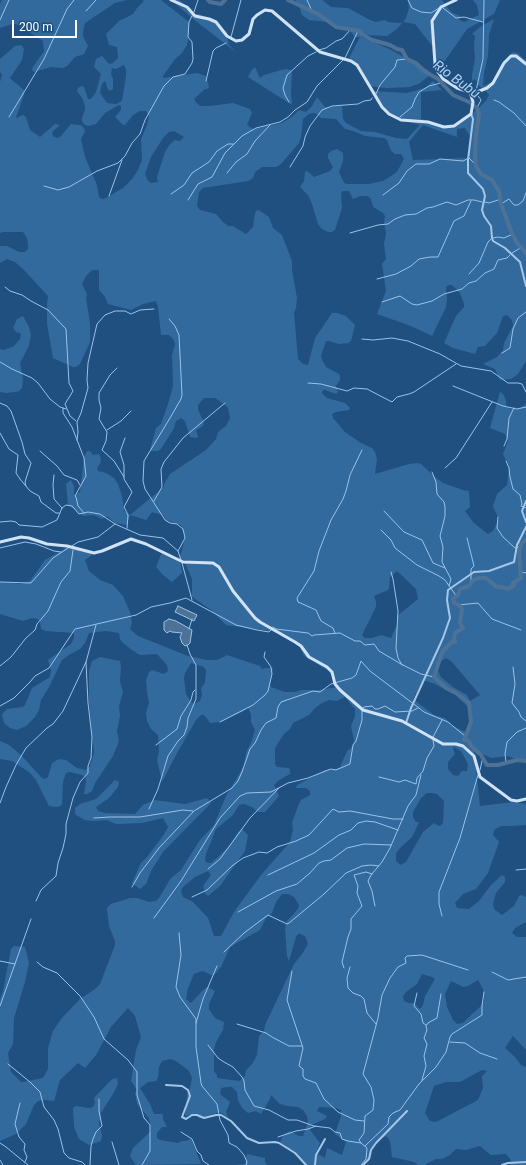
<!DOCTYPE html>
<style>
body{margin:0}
#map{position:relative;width:526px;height:1165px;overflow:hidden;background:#1f5080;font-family:Roboto,sans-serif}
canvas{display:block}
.scale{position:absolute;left:12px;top:20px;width:65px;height:18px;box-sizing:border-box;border:2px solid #fff;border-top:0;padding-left:5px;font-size:12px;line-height:14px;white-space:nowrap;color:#fff;-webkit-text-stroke:3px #1f5080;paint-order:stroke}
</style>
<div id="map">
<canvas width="526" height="1165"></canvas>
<div class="scale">200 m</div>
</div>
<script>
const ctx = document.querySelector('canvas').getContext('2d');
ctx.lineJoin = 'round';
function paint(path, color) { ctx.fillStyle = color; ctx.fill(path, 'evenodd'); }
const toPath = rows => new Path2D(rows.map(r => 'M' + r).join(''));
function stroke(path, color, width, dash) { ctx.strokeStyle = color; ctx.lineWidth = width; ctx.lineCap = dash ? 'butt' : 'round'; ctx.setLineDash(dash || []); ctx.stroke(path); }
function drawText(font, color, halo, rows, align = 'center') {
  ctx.font = font + ' Roboto,sans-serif'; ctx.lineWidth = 3; ctx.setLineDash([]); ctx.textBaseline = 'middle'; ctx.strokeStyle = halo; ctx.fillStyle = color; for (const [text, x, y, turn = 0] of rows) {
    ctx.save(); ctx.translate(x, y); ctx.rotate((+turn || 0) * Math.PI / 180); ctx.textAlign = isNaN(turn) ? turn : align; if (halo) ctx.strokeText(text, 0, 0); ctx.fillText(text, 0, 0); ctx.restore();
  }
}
const green = toPath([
 [2,0,127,0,115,3,85,23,83,31,83,36,88,46,84,54,75,57,67,66,63,68,51,67,34,72,32,70,33,67,44,51,43,41,16,24,12,24,0,28,0,4],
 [142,0,161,0,189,22,189,34,187,45,182,53,175,59,163,76,163,78,197,73,206,76,209,87,207,89,205,89,194,99,195,101,200,106,210,106,233,103,250,109,252,113,247,125,253,129,282,123,293,116,299,110,306,112,312,106,317,97,325,107,342,106,343,119,346,123,361,131,375,132,396,138,407,139,420,125,398,119,387,114,376,101,371,91,407,93,425,88,433,81,442,90,421,92,421,119,433,122,439,125,454,127,467,119,486,101,489,95,485,90,478,85,477,81,474,79,472,81,472,75,475,59,474,45,475,36,472,34,480,27,494,19,489,35,488,56,484,73,483,86,491,83,495,78,504,62,513,52,518,53,526,61,526,361,518,374,511,379,500,380,495,369,483,364,497,357,503,350,504,343,513,326,512,320,507,315,503,316,497,333,485,346,478,347,475,354,453,348,444,343,456,316,464,307,464,304,460,293,452,285,448,285,446,287,447,299,446,307,432,336,411,326,377,314,386,291,382,264,386,259,384,244,386,234,384,223,385,216,383,213,373,207,371,199,368,196,360,196,353,199,349,191,343,191,341,193,342,208,335,230,332,232,328,232,322,229,318,224,312,204,308,195,300,187,304,181,305,172,307,171,314,177,330,171,333,167,328,158,328,154,331,151,337,149,343,153,343,161,339,172,344,183,347,184,369,184,383,181,397,172,404,159,401,154,395,154,391,151,387,140,384,138,365,136,353,131,345,129,336,119,321,118,317,114,314,113,309,114,303,119,301,137,299,143,281,164,276,167,262,167,255,172,253,178,248,181,203,188,199,192,197,206,200,210,216,214,223,222,228,226,233,226,246,234,253,227,255,213,257,210,260,211,269,217,273,228,282,235,292,261,292,270,297,298,296,308,294,313,298,359,303,364,308,365,315,338,332,313,337,313,346,316,355,325,351,341,348,343,339,344,329,341,326,341,321,356,322,360,326,367,339,374,340,376,340,380,336,386,338,392,336,394,325,390,323,390,322,393,327,398,345,403,350,408,349,410,336,412,332,414,333,418,345,432,361,443,372,448,375,452,377,459,375,474,409,464,417,463,421,464,435,477,443,483,463,490,469,491,470,507,465,511,473,522,479,527,488,534,493,531,499,519,494,509,493,506,497,494,507,485,509,466,503,454,508,441,505,434,490,428,500,392,503,394,506,400,506,406,510,409,518,409,526,404,526,763,508,756,491,758,474,750,480,806,513,802,526,804,526,825,512,826,501,826,494,830,493,835,499,842,488,873,476,889,463,894,455,903,457,908,469,909,479,901,491,885,502,875,505,877,505,882,496,893,493,904,494,909,502,915,514,906,519,896,522,895,526,897,526,922,515,928,512,933,517,937,526,937,526,1050,513,1036,505,1048,515,1057,521,1065,526,1067,526,1165,510,1165,511,1160,506,1154,491,1155,487,1152,480,1146,466,1150,456,1149,450,1155,442,1159,436,1159,424,1165,418,1165,414,1162,392,1157,390,1141,386,1136,378,1141,372,1149,371,1158,364,1165,306,1165,296,1153,280,1143,283,1135,290,1131,299,1136,303,1136,308,1122,307,1116,303,1110,298,1107,287,1106,280,1104,271,1095,270,1099,261,1114,256,1111,248,1113,242,1108,238,1100,237,1092,232,1087,227,1087,221,1088,220,1094,230,1102,226,1112,228,1118,220,1112,200,1118,195,1115,185,1116,187,1095,189,1093,192,1078,189,1071,176,1061,170,1059,162,1061,159,1067,158,1078,156,1081,148,1082,140,1088,150,1104,154,1114,163,1114,163,1119,167,1127,162,1127,157,1133,157,1138,160,1140,178,1143,182,1141,186,1141,191,1139,201,1164,136,1165,130,1156,133,1148,151,1131,149,1118,137,1104,135,1093,137,1090,131,1081,136,1050,141,1037,135,1016,128,1008,111,1027,96,1055,85,1068,78,1063,60,1080,54,1101,45,1100,38,1101,34,1105,26,1124,16,1134,0,1141,0,999,3,991,11,949,14,946,25,947,29,963,25,982,14,1018,13,1044,8,1053,11,1072,21,1082,23,1082,43,1078,48,1069,48,1048,53,1031,61,1019,80,999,95,989,100,984,115,945,115,941,109,926,107,908,111,904,130,898,137,898,149,902,156,901,159,898,171,878,181,870,200,840,214,825,226,796,244,766,246,753,252,740,255,730,251,722,251,714,248,708,244,711,220,722,210,723,206,717,204,715,201,715,196,720,176,755,162,782,157,760,159,752,158,735,151,729,147,721,146,713,149,703,147,692,146,681,149,672,152,670,164,674,168,671,167,665,157,654,140,655,132,650,123,643,120,639,119,633,106,631,89,633,85,643,80,649,69,655,62,660,49,687,41,700,39,710,35,717,26,726,17,730,10,728,4,723,2,715,4,712,7,709,23,707,25,705,32,688,50,677,51,670,48,660,71,644,74,638,74,633,46,631,41,629,40,621,38,619,32,618,23,621,0,614,0,582,21,584,30,581,45,560,71,545,90,553,92,555,85,560,89,571,100,580,113,585,123,596,130,612,132,623,130,629,138,636,188,656,207,660,217,660,227,655,260,666,262,669,265,668,273,668,270,684,271,687,285,692,296,692,301,690,319,690,337,687,329,671,304,656,299,645,279,632,226,625,211,610,191,596,192,592,192,579,185,563,180,561,182,573,172,582,162,574,156,567,162,552,179,559,182,550,185,537,181,525,166,520,163,515,152,512,146,520,130,515,127,525,115,523,107,516,102,519,94,515,83,516,68,505,66,484,71,480,74,486,74,495,80,492,84,457,87,451,90,451,93,455,99,454,100,456,101,462,97,468,98,471,106,473,114,478,118,484,122,496,124,511,130,515,164,487,164,484,170,474,206,450,216,439,218,432,226,426,230,418,228,408,224,404,215,398,204,398,198,405,198,410,204,422,203,426,196,430,198,436,197,438,190,437,185,421,181,418,176,421,174,428,161,449,158,451,152,451,150,450,156,428,161,424,168,404,173,386,172,355,175,345,174,340,169,335,161,335,158,307,156,301,143,304,131,310,108,304,105,297,99,290,99,270,92,270,86,276,82,284,87,294,86,298,90,323,90,342,80,364,76,367,73,367,53,358,47,324,47,304,48,296,23,269,15,262,7,259,0,263,0,246,7,246,19,252,25,252,28,249,28,244,27,238,23,232,3,232,0,233,0,82,2,75,0,72,0,59,15,46,21,45,24,49,22,60,10,78,12,80,24,90,24,95,16,117,17,118,23,115,26,117,30,130,40,137,55,124,60,125,52,132,53,136,57,138,60,137,71,124,80,125,83,127,85,131,81,139,85,157,97,185,99,197,102,199,106,198,123,188,132,179,138,170,142,160,141,139,147,125,149,116,146,111,140,111,133,115,125,125,123,125,115,117,121,110,121,106,119,105,105,113,96,124,88,126,84,124,82,121,82,118,85,110,85,106,82,98,77,91,78,88,81,86,84,87,88,99,91,99,96,92,101,74,94,67,96,59,102,56,109,64,113,63,118,58,117,47,109,45,106,34,119,21,133,14,137,8,144,1],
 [124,65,126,69,126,76,122,101,116,104,107,103,100,93,102,84,105,81,106,83,107,88,110,91,113,89,113,79,111,74,112,68,116,69],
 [423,125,457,137,457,129,465,128,470,136,467,158,413,160,409,142],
 [174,131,184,137,180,141,175,140,170,144,165,152,157,177,158,182,151,183,148,181,145,174,151,157,163,138,169,132],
 [397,571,416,589,418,599,397,616,398,622,391,638,381,635,372,638,365,638,362,635,376,607,376,602,374,596,386,591,389,589,390,577],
 [446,658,452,662,480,695,470,701,467,695,453,687,441,677,438,671,441,661],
 [191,663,204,667,206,670,205,683,201,688,202,695,200,701,194,704,191,702,186,694,184,678,185,673],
 [423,680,435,684,457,696,468,707,471,725,468,733,452,726,445,718,434,715,413,699],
 [345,697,355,709,355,716,351,726,354,741,351,748,347,751,340,767,334,770,325,770,297,785,296,788,306,788,310,791,310,795,301,800,298,806,292,823,293,830,290,842,261,875,234,912,221,936,214,936,208,918,193,902,183,897,181,891,183,887,195,877,208,871,211,875,203,886,205,893,208,896,220,886,245,851,248,835,242,829,238,832,230,845,218,857,211,863,208,863,205,861,206,854,216,829,233,815,239,805,244,804,252,807,258,812,265,812,279,796,274,785,279,780,290,774,290,770,289,768,277,767,275,764,275,748,284,734,290,729,293,723,309,715,315,708,322,703,329,700,337,701],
 [454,747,461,751,468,764,467,771,462,771,458,776,453,775,448,769,448,762,455,754,453,748],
 [427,793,433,793,437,794,444,801,443,823,440,826,437,825,434,823,423,832,406,862,400,865,396,861,396,854,399,849,412,837,416,829,419,822,416,822,413,817,413,812,421,798],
 [282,894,288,894,294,897,299,905,298,909,287,921,285,929,287,956,289,961,296,937,298,934,300,934,305,936,308,944,302,954,294,964,265,1025,264,1031,259,1036,257,1055,253,1063,246,1070,245,1076,240,1081,217,1078,217,1075,214,1071,214,1049,216,1042,223,1030,224,1022,215,1018,209,1009,209,1004,215,991,208,987,204,989,191,1003,186,999,188,988,194,974,199,972,203,971,211,975,214,975,221,967,230,947,260,930,266,918,272,913,276,902],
 [422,974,432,977,435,979,425,996,423,1005,420,1009,414,1003,409,1003,404,1001,403,996,406,992,417,984],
 [478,980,483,989,484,994,484,1001,480,1007,472,1014,463,1023,457,1024,453,1020,447,1007,445,994,451,981,463,987,468,986],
 [482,1070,487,1071,482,1076,483,1088,478,1100,438,1121,434,1122,430,1121,425,1113,434,1086,446,1082,460,1082],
 [319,1107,336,1108,341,1110,341,1116,335,1134,346,1142,342,1155,327,1148,325,1158,316,1153,320,1143,310,1130,311,1125,325,1119,327,1116,317,1111],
 [171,0,179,0,182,2,189,8,194,14,198,14,214,19,226,32,229,45,237,53,197,22],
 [295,0,322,0,331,7,348,8,370,20,376,22,385,20,388,22,401,23,403,22,397,29,387,36,366,35,361,37,389,49,428,70,431,74,420,83,410,87,387,88,369,86,354,62,349,58,360,37,355,37,351,32,329,22,309,20,302,15,299,6],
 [408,0,442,0,451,12,460,16,459,20,464,22,479,15,477,5,473,0,500,0,494,14,467,29,444,62,437,69,433,47,415,24,403,22,406,18,409,8],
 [255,67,260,78,264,75,281,70,287,69,292,71,291,94,292,105,248,77,251,71],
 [23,316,29,327,31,335,29,346,20,363,23,379,22,388,19,391,15,392,6,393,0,392,0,349,4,350,14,346,20,339,21,335,20,333,16,332,13,328,17,319],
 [100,657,120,661,121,667,120,681,123,692,119,706,120,716,117,731,119,741,113,756,95,783,92,791,87,794,84,794,86,781,85,776,70,772,66,773,63,782,62,805,58,807,49,806,36,780,29,772,12,761,0,759,0,741,9,745,21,755,42,778,45,779,48,777,52,763,59,759,66,760,77,768,86,770,90,766,94,753,89,702,89,671,92,661],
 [115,780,119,782,118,787,109,798,96,807,98,811,105,813,135,814,143,805,154,800,185,804,207,798,211,803,163,852,151,871,146,884,140,889,132,883,141,863,147,857,163,836,168,827,163,818,142,823,116,824,107,820,93,821,85,820,76,815,75,813,75,808,80,804,96,799],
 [117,1078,118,1084,113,1094,101,1113,99,1123,102,1135,101,1141,89,1145,79,1139,74,1127,73,1108,76,1106,89,1108,93,1107,95,1103,94,1098,109,1082,113,1079],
 [247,1154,265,1158,265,1161,267,1165,234,1165,245,1164]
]);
const water = toPath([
 [178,606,197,615,194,621,175,612,178,606],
 [169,619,176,621,192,630,190,643,188,645,185,646,182,643,180,637,182,633,172,632,170,631,167,633,164,630,164,622,169,619]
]);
const stream = toPath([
 [307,0,312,11],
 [408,0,412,8,421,12,431,13,439,8],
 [443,8,456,18,464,17,483,22],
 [86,11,96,0],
 [194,12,198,0],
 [0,20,9,0],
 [231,37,241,0],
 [319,50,326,48,336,41,342,39,351,29],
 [345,58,358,31],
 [206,81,213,51,216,48,226,43],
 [476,91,483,59,484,0],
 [476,93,481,100,477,108],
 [376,94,380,85,395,67,397,60,407,59],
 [494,100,499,102,514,113,526,126],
 [289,102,285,95,283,88,287,75,308,56,316,52],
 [9,117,44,59,67,9,74,0],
 [400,117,412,107,415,99,419,92,429,86,441,83],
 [469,158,475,164],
 [290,167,303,146,305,137,310,126,322,110,332,106,358,104,364,101,371,100,372,98],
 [227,173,236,162,247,154,255,141,270,125],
 [44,186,58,190,69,187,97,171,118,163,125,156,132,143,140,134,145,120,164,86,173,77,185,74,192,63,193,59,192,42,188,37,189,22,192,16],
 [171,194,184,185,192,173,209,162,217,151,228,144,233,144],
 [383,195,399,183,407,171,416,164,429,164,440,159,463,161,467,159],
 [109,196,122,160],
 [188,200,198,184,212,177,225,153,242,136,256,128,280,122,288,117,295,110,307,102,317,86,343,60],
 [485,202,489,203,501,199],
 [501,204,509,199,514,205,518,205,523,201,526,193],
 [350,233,378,225,388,224,395,219,405,215,416,214,427,208,433,207,447,202,456,205,468,200,474,200,482,202],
 [493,238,498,237,504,238,513,234],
 [512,253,522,247],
 [469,274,479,263,488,242,491,239],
 [377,279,396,274,411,266,419,259,430,257,438,257,454,221,464,216,471,201],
 [5,287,10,291,22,295,31,301,48,310,66,329,69,383,73,391,65,404,70,416,76,421],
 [382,302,400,296,412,304,417,305,432,301,444,294,462,289,469,283,476,281,485,273,494,269,498,260,507,258,510,255],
 [169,319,175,326,179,335,182,395,181,399,170,418,144,461,143,481,145,489,165,520,170,523,177,524,183,529,185,538,178,551],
 [362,339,373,340,392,338,408,341,440,354,461,366,491,371,508,383,518,383,522,384,526,392],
 [502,353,510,348,513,329,518,318,526,312],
 [0,362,12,369,32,378,38,383,50,399,60,407,66,409],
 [117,368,110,375,99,393,99,400,101,408,99,419,107,432,106,441,102,450,114,461,124,477],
 [308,383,321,384,347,391,354,388,367,389,392,402,397,397,409,394,414,392,456,364],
 [453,386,503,406,517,409,526,407],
 [0,403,7,406,11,411,22,442,25,454,31,463,25,482,26,486],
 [63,408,63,413,72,427,84,458,86,476,75,496,76,497,78,506,84,513],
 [107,430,121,421,131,411],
 [0,433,9,449,18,455,16,473,20,479,30,491,39,496,41,502,56,513,59,513],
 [125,438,120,452,124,465,124,479,132,492,124,507,128,515,127,528],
 [77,440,78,432,77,422,81,413,88,388,87,380,88,363,97,324,105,315,115,311,125,311,131,314,140,310,154,309],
 [504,446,507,439,509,418,514,408],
 [40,451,57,466,64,475,77,480,80,485],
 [506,461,509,468,510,477,513,489,520,495,522,504,521,506,526,508],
 [445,468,456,458,492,402],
 [432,472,436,482,437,494,444,502,445,507,445,516,440,536,443,547,442,562,451,579,449,586],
 [54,475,53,485,54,499,62,508],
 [154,501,162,487,161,469,164,462,183,438,225,403],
 [384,511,404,532,422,540,433,563,445,568],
 [498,517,497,528,503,537,515,548,521,546],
 [0,522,11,521,16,522,19,525,42,527,57,520,62,508,66,505,72,506,79,514,88,512,100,514,115,524,140,535,163,538,178,551,181,560],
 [381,530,391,540,395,548,417,565,439,576,445,580,457,597],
 [467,538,474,566,471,569,471,581],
 [72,546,78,542,98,537,115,524],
 [0,548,25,542,36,544,54,551,61,552],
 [182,563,192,600],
 [391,572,393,579,398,611,396,648,398,658,402,665],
 [520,572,526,573],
 [0,582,31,583,53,558,68,548],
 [458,605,478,603,492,619,521,630],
 [273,627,276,629,308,633,312,636,314,635,340,633,355,641,360,641,365,645,374,644,379,651,401,664,421,674,434,677],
 [189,629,192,619],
 [335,633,333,628,321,621,316,610,298,602,297,598,314,571,319,551,331,520,343,499,346,491,350,475,362,450],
 [0,666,11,657,26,638,35,630,37,624,48,611,61,582,70,571,73,550],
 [513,667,515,684,512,703,519,712,521,717,526,721],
 [0,706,14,698,30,682,35,676,49,668,75,629,136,615,151,607,170,603,186,598,236,625,257,630,269,632,271,630],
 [363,708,364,707,372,706,375,709,378,709,385,706,395,712,412,711,418,708],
 [220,722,253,705,265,695,268,691,272,674,271,667,264,657,265,652],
 [433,737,442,720],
 [156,745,177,729,181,716,191,700,193,692,195,690],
 [506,762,505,754,507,742,517,732,526,728],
 [480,770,483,757],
 [379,777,399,782,405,780,416,784,417,778,423,771,427,758,434,746,433,740],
 [0,803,6,787,16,765,26,748,47,728,53,724,63,711,86,662,96,625],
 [149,809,158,789,168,756,178,741,184,735,187,727,188,718,196,699,196,665,190,654,187,645],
 [94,818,110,817,140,817,183,810,193,811],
 [208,869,220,859,250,818,280,787],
 [516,870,526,869],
 [268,875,314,853,339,835,351,830,358,823,366,821,375,822,398,830],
 [132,887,140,873,159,848,194,811,232,788,238,781,242,772,250,749,255,743,261,730,266,723,276,718,278,707,281,702,313,691,320,692,331,684,352,678,356,675,361,661,370,671,419,708,424,712,448,722,465,736],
 [192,897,207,890,232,866,243,858,259,852,267,853,277,847,296,841,309,835,333,809,339,812,350,811,393,819,403,819],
 [36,901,41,890,56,876,58,863,63,848,66,834,66,824,73,798,80,782,88,773,88,766,91,758,92,737,88,703,86,662],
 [375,906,372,891,368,881,371,875,382,862,390,848,408,806,416,795,421,775],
 [238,912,276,891,297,884,310,873,319,863,324,861,331,860,347,848,364,844,391,845],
 [442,916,439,904,439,892,460,838,478,775],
 [154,918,181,881,220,818,240,796,247,793,271,792,288,783,308,778,328,770,331,769,336,770,350,764,353,745,356,741,362,720,362,711],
 [179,933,181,955,176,987,180,997,196,1019,196,1047,201,1083,202,1086,217,1104,220,1120,228,1135,229,1143,237,1147,244,1155,247,1162,246,1165],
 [224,952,244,933,268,915,287,924,289,923,324,894,346,873,362,866,371,865,379,866],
 [0,961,15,964],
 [37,962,43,967,57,973,80,996,94,1017,104,1039,128,1060,137,1072,137,1095,144,1118,150,1125,150,1151,142,1165],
 [350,967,347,978,348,988,353,993,361,996,364,999,367,1013,376,1024],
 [344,968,342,962,348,937,351,929,351,919,362,906,357,893,358,886,354,875,366,872,372,874],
 [292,971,287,1000,303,1048,299,1066,303,1069,303,1076,305,1079,316,1083,324,1099,338,1112,355,1120,364,1121],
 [492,972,508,980,526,977],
 [417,993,414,1006,421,1014,423,1023,426,1025],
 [0,1006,31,919],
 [196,1023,203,999,217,966],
 [237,1024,266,1033,272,1037,289,1046,302,1046],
 [450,1042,465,1043,480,1053,497,1059],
 [208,1045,218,1058,224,1062,233,1067,242,1077,244,1081,245,1090,254,1106,269,1110,288,1120,297,1120,314,1126,330,1128,335,1132,340,1133,342,1139,348,1141,361,1143,367,1148,366,1159,361,1165],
 [8,1064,30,1082,40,1092,44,1107,54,1120,58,1129,64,1153,69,1158,82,1162,85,1165],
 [422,1080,426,1066,424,1056,427,1044,424,1038,427,1030,426,1026,428,1023,437,1018,441,994],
 [20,1103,15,1124,19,1137,25,1144,24,1150,27,1157,25,1162],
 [181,1132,192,1139,197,1151,201,1155,203,1161,209,1165],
 [278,1137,296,1131,308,1129,316,1126],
 [112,1142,119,1165],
 [0,1143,6,1147,28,1165],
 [361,1143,359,1140,364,1133,365,1116,373,1110,374,1100,371,1087,363,1074,378,1018,382,995,390,978,398,967,406,963,405,958,407,956,422,955,468,970],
 [365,1146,388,1124,389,1117,393,1113,400,1110,419,1084,436,1067,446,1052,450,1037,452,1034,482,1015,482,1006,484,992],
 [0,1160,3,1165],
 [90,1165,91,1146,93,1139,96,1132,102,1126,99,1111,99,1099]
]);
const river = toPath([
 [208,0,210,2,221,4,225,0],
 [288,0,318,14,336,27,360,31,363,35,372,40,390,45,397,49,402,50,407,59,416,63,424,71,438,79,453,95,469,102,477,108,479,114,476,135,475,157,476,166,481,174,492,180,499,191,501,204,511,231,517,243,526,253],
 [526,540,521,544,519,552,521,578,513,583,514,585,508,589,501,587,497,587,486,578,478,578,473,580,469,586,460,589,458,595,453,599,454,603,459,605,462,609,460,623,463,628,455,633,454,639,455,642,452,642,442,652,434,677,446,688,456,693,469,703,471,722,464,740,469,741,471,746,481,755,487,765,498,765,517,760,526,761]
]);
const street = toPath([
 [471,114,473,119,468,160,468,173,483,189,485,196,482,210,484,216,491,226,492,238,493,241,505,248,520,262,526,286],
 [526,501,522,511,526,522],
 [406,723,411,708,443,638,450,618,447,600,448,590,474,572,489,571,514,562,517,545,526,527],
 [166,1085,182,1086,188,1090,190,1096,182,1117,186,1119,192,1115,197,1115,204,1118,216,1115,221,1115,231,1121,247,1138,259,1143,275,1142,279,1143,295,1153,306,1165],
 [315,1165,316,1155,325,1139],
 [363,1165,369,1159,371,1150,376,1143,407,1111],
 [502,1165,508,1163,526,1162]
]);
const secondary = toPath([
 [171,0,187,7,195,16,209,19,216,22,227,36,236,41,242,40,249,34,253,19,257,15,265,10,272,11,320,52,351,61,357,65,382,107,389,114,401,120,428,122,444,127,454,126,471,114,473,102,470,92],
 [456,0,441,7,432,21,435,64,438,72,443,79,457,88,466,91,477,92,487,88,493,83,504,63,511,56,516,56,526,64],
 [0,542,21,537,29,538,47,544,67,546,94,553,102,551,131,539,146,544,183,562,213,563,219,567,233,591,255,618,260,622,295,642,301,646,309,657,327,667,332,672,335,684,340,690,363,710,402,721,443,744,456,744,463,746,474,756,480,777,511,800,517,801,526,799]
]);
const waterNames = [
 ["Rio Bubu",456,80,36]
];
paint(green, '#336a9e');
paint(water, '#4e7295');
stroke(water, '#98c3ea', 1);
stroke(stream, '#98c3ea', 1);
stroke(river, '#4e7295', 4);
stroke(street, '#a4c7e8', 2);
stroke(secondary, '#cfe2f6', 3);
drawText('italic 14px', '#afd1f0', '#1f5080', waterNames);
</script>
